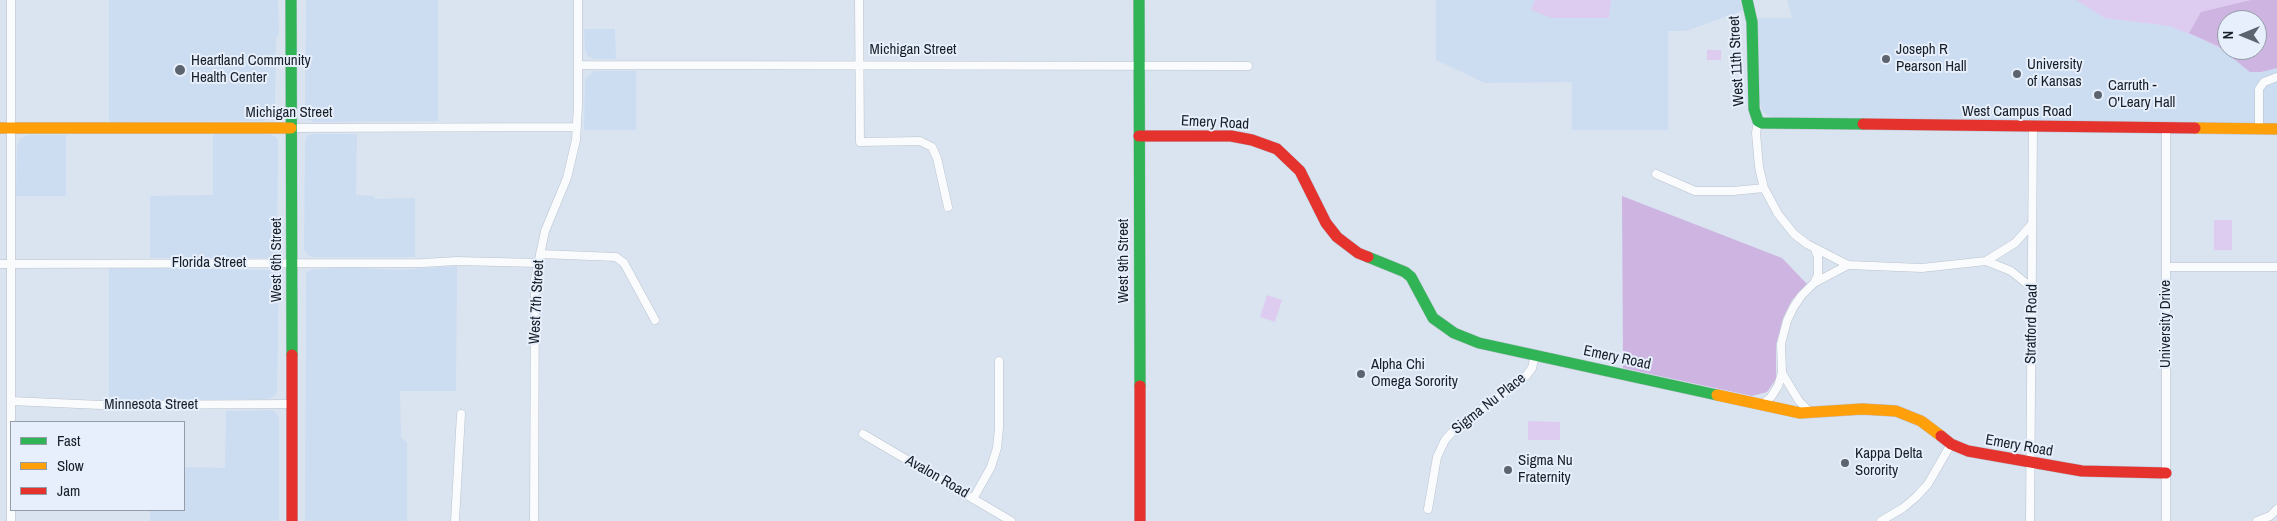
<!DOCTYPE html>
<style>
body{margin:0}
#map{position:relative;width:2277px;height:521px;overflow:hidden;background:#dae4f1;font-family:"Archivo Narrow",sans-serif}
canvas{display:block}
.legend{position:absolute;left:10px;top:421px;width:175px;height:90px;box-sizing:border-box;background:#e6effb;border:1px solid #939ca7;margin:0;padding:6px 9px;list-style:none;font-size:15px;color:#171f29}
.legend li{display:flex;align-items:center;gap:10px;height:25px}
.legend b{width:25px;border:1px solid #939ca7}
.north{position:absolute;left:2217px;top:10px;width:50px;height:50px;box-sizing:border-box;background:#e6effb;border:1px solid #939ca7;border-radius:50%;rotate:270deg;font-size:14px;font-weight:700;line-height:20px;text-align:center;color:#171f29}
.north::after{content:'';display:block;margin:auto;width:18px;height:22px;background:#5b646f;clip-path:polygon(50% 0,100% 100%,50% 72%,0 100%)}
</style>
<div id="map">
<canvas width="2277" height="521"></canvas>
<ul class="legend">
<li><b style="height:6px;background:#30b455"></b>Fast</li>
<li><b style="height:6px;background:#ff9f0a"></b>Slow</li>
<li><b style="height:6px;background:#e5322d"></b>Jam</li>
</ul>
<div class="north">N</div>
</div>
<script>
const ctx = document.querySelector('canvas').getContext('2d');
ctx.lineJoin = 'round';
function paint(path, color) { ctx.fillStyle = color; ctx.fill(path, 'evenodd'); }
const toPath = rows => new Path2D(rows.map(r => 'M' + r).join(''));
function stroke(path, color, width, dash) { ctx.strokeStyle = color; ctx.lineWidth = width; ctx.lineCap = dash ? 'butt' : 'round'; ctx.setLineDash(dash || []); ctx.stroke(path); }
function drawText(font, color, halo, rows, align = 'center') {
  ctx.font = font + ' "Archivo Narrow",sans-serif'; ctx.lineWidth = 4; ctx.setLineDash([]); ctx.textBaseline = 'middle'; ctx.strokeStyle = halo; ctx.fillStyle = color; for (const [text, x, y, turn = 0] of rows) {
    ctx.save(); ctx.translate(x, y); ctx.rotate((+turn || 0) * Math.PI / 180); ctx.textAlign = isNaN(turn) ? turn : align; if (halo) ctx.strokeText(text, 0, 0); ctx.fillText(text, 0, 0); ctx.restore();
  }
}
const built = toPath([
 [109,0,278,0,279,33,276,39,275,104,271,117,263,121,109,122],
 [306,0,438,0,438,121,314,122,307,119,305,114],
 [1436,0,1741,0,1744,10,1686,31,1668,31,1668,130,1572,130,1572,82,1485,83,1436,60],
 [1787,0,2277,0,2277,123,1773,119,1763,112,1758,98,1757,18,1792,18],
 [2227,20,2257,20,2257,50,2227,50],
 [584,29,615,29,616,59,594,59,588,56,585,50],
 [594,71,636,71,636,130,584,130,585,79],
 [213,134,269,134,276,137,278,140,277,254,270,258,150,258,150,196,213,195],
 [313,134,357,134,356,195,374,196,375,199,415,198,415,257,313,257,307,255,304,249,305,142,307,136],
 [27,135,66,135,66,196,16,196,17,146,20,139],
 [457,266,456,391,400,391,401,438,407,442,407,521,305,521,306,274,310,270,316,269,347,267,397,270],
 [109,267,270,270,276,272,279,278,277,393,273,397,267,399,109,401],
 [272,410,276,412,279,418,279,521,150,521,150,510,184,510,184,467,225,468,226,411]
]);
const green = toPath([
 [1535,0,1611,0,1609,18,1552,18,1531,10],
 [2076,0,2277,0,2277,68,2261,72,2250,72,2225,51,2200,38,2169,26,2105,18],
 [2227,20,2257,20,2257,50,2227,50],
 [1707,50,1721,50,1721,60,1707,60],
 [2214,220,2232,220,2232,250,2214,250],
 [1267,295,1282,300,1275,322,1260,317],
 [1528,421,1560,422,1560,440,1528,440]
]);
const forest = toPath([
 [2251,0,2277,0,2277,68,2261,72,2250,72,2218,46,2189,33,2201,12],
 [2227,20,2257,20,2257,50,2227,50],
 [1622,196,1782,258,1807,284,1792,300,1783,318,1776,345,1776,379,1767,392,1752,396,1623,368]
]);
const street = toPath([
 [859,0,860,142,920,141,932,147,937,158,948,207],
 [578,65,1248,66],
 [1758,121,1756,133,1759,167,1764,188,1778,214,1794,234,1807,244,1848,265,1922,268,1986,261,2015,243,2032,224],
 [291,128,577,127],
 [2166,128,2166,521],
 [2259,129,2259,89,2264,82,2277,77],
 [1656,174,1695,191,1733,191,1764,188],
 [540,254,616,257,624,263,655,320],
 [1986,261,2011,271,2032,288],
 [0,264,423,263,457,261,538,263],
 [2166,267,2277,267],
 [1814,283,1848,265],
 [1782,373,1799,401,1811,413],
 [11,401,101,405,292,404],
 [1761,405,1771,397,1778,386,1782,373,1781,344,1787,321,1793,308,1801,296,1814,283,1818,275,1818,257,1815,249],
 [863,434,1011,521],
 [973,499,991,467,997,448,999,428,999,361],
 [1428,509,1437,457,1445,440,1454,430,1526,376,1532,368,1535,355],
 [11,521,11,0],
 [455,521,461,414],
 [534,521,535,279,545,231,567,178,576,140,578,106,578,0],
 [1881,521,1903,508,1916,497,1928,484,1951,444],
 [2030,521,2033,127],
 [2257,521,2270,516,2277,509]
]);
const fast = toPath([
 [291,0,292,355],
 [1139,0,1140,386],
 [1747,0,1752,22,1754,109,1758,121,1762,123,1863,124],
 [1368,257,1405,272,1411,277,1433,318,1454,333,1479,343,1717,395]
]);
const slow = toPath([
 [0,128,291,128],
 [2195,128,2277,129],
 [1717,395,1800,413,1862,409,1896,411,1921,421,1941,436]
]);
const jam = toPath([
 [1863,124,2195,128],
 [1139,136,1231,136,1252,140,1277,149,1300,171,1326,223,1337,237,1358,253,1368,257],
 [292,355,292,521],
 [1140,386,1140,521],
 [1941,436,1951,444,1968,451,2082,471,2166,473]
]);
const markers = [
 [1886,59,5,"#5b646f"],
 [180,70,6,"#5b646f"],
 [2017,74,5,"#5b646f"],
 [2098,95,5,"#5b646f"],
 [1361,374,5,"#5b646f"],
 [1845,463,5,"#5b646f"],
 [1508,470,5,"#5b646f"]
];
const streetNames = [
 ["Michigan Street",913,50],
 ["West 11th Street",1737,61,-93],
 ["West Campus Road",2017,112],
 ["Michigan Street",289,113],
 ["Emery Road",1215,123,3],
 ["West 6th Street",277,260,-90],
 ["West 9th Street",1124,261,-90],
 ["Florida Street",209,263],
 ["West 7th Street",537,302,-87],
 ["Stratford Road",2032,324,-89],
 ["University Drive",2166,324,-90],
 ["Emery Road",1617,358,12],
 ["Sigma Nu Place",1489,404,-38],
 ["Minnesota Street",151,405],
 ["Emery Road",2019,446,10],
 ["Avalon Road",937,477,30]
];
const poiNames = [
 ["Joseph R",1896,50],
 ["Pearson Hall",1896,67],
 ["Heartland Community",191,61],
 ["Health Center",191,78],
 ["University",2027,65],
 ["of Kansas",2027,82],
 ["Carruth -",2108,86],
 ["O'Leary Hall",2108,103],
 ["Alpha Chi",1371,365],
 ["Omega Sorority",1371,382],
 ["Kappa Delta",1855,454],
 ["Sorority",1855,471],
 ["Sigma Nu",1518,461],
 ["Fraternity",1518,478]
];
paint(built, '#ccdcf1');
paint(green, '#deccf0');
paint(forest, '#cdb4e1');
stroke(street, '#bac2cd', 9);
stroke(fast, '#bac2cd', 12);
stroke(slow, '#bac2cd', 12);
stroke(jam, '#bac2cd', 12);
stroke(street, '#f9fbfd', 8);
stroke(fast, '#30b455', 11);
stroke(slow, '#ff9f0a', 11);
stroke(jam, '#e5322d', 11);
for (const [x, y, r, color] of markers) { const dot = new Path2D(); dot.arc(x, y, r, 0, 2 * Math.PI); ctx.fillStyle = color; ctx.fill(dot); stroke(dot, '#e6effb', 2); }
drawText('15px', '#171f29', '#e6effb', streetNames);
drawText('15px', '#171f29', '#e6effb', poiNames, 'left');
</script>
